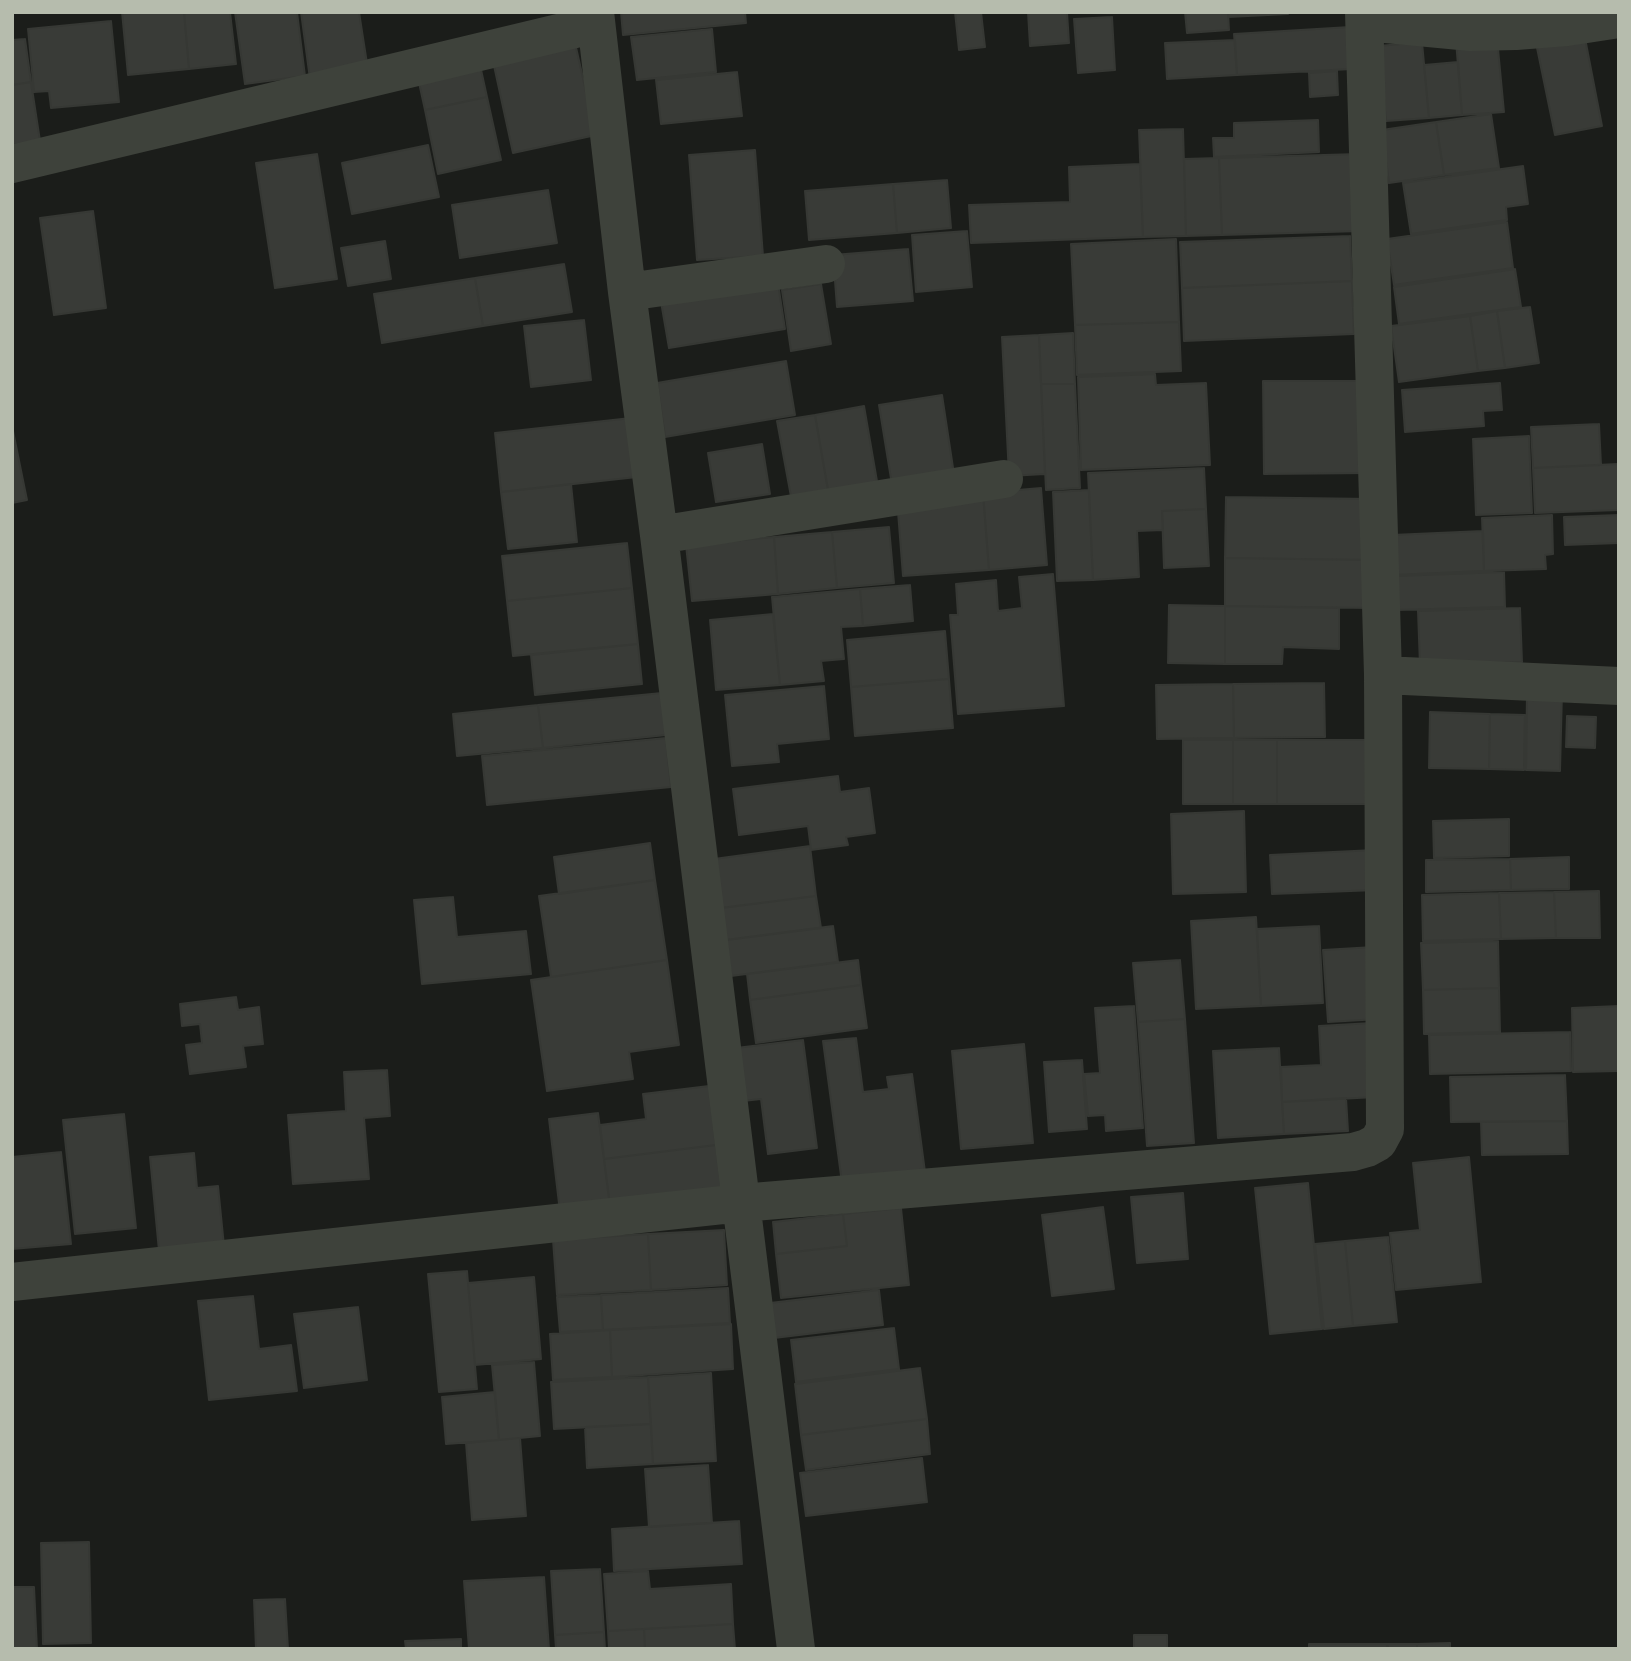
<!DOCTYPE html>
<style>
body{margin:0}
#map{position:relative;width:1631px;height:1661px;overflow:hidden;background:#1b1d1a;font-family:"Varela Round",sans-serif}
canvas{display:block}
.frame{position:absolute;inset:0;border:14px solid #b6bcad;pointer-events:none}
</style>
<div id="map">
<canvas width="1631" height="1661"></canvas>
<div class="frame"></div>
</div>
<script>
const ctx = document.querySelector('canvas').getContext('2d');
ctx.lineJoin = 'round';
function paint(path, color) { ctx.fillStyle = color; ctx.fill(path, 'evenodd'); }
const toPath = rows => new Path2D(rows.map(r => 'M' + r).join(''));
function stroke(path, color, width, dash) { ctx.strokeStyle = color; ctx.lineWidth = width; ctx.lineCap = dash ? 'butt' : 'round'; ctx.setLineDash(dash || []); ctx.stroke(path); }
const building = toPath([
 [122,12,184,12,189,69,128,75,122,12],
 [184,12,230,12,236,64,189,69,184,12],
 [235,12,297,12,305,76,245,84,235,12],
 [301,12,359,12,368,70,310,79,301,12],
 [621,12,745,12,746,23,623,35,621,12],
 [955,12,981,12,985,47,959,50,955,12],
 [1028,12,1067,12,1069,43,1030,46,1028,12],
 [1185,12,1228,12,1229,30,1187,33,1185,12],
 [1228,12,1288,12,1288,14,1228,17,1228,12],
 [1112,17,1115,70,1078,73,1074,19,1112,17],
 [111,21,119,102,51,108,49,91,34,92,28,29,111,21],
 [1350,27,1352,69,1237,75,1234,34,1350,27],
 [712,29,716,72,637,80,631,37,712,29],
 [1584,33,1602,126,1555,135,1536,43,1584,33],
 [1497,38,1504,112,1462,115,1456,41,1497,38],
 [25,39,31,82,12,85,12,40,25,39],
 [1235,40,1237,75,1167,79,1165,43,1235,40],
 [1422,42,1429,118,1386,121,1379,46,1422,42],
 [575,43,596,135,513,153,493,61,575,43],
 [478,56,487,97,425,110,416,69,478,56],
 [1458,62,1462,115,1429,118,1424,65,1458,62],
 [1337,71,1338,95,1310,97,1309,73,1337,71],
 [737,72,742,116,661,124,656,80,737,72],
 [31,82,40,141,12,145,12,85,31,82],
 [487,97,501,160,438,174,425,110,487,97],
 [1491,114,1499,168,1444,175,1436,122,1491,114],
 [1318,120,1319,152,1214,157,1213,138,1234,138,1234,123,1318,120],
 [1436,122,1444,175,1389,183,1382,130,1436,122],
 [1183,129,1186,236,1143,237,1139,130,1183,129],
 [428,145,439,197,352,214,342,163,428,145],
 [755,150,763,256,697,260,689,155,755,150],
 [317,154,337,279,275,288,256,163,317,154],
 [1359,154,1361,231,1222,235,1219,158,1359,154],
 [1219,158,1222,235,1186,236,1184,159,1219,158],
 [1140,164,1143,237,971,243,969,205,1070,202,1069,167,1140,164],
 [1523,166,1528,204,1506,207,1507,220,1411,234,1403,183,1523,166],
 [947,180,951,228,897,233,893,184,947,180],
 [893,184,897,233,809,240,805,191,893,184],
 [548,190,557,243,460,258,452,205,548,190],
 [93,211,106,308,54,315,40,218,93,211],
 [1507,222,1513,268,1394,285,1387,239,1507,222],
 [967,231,972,287,916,292,912,235,967,231],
 [1350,236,1352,281,1182,288,1180,242,1350,236],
 [1176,239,1179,322,1075,325,1071,244,1176,239],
 [385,241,391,279,348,286,341,248,385,241],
 [908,249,913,301,837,307,833,255,908,249],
 [564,264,572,312,483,326,475,278,564,264],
 [1515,269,1521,307,1399,324,1394,287,1515,269],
 [777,277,785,329,669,348,660,296,777,277],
 [475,278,483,326,382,343,374,294,475,278],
 [1352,281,1354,334,1184,341,1182,288,1352,281],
 [821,284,831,344,791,351,782,290,821,284],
 [1530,307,1539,363,1505,368,1497,311,1530,307],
 [1497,311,1505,368,1478,371,1470,316,1497,311],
 [1470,316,1478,371,1399,382,1391,326,1470,316],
 [584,320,591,380,531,387,524,326,584,320],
 [1179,322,1181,371,1077,375,1075,325,1179,322],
 [1073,333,1075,384,1041,384,1039,335,1073,333],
 [1039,335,1045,474,1009,476,1002,337,1039,335],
 [786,361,795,415,665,437,657,383,786,361],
 [1155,374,1156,385,1206,383,1210,465,1081,470,1078,377,1155,374],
 [1263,381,1368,381,1368,473,1264,474,1263,381],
 [1500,383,1502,410,1483,411,1484,426,1405,432,1402,390,1500,383],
 [1041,384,1075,384,1080,488,1046,490,1041,384],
 [942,395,955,481,893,491,879,405,942,395],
 [864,406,878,487,829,496,815,415,864,406],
 [815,415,829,496,792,502,777,421,815,415],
 [631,418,637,477,501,492,495,433,631,418],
 [1599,424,1601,465,1533,468,1531,427,1599,424],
 [12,426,27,500,12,503,12,426],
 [1529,436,1532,513,1476,515,1473,439,1529,436],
 [762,444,770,494,716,502,708,453,762,444],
 [1618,464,1619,510,1535,513,1533,468,1618,464],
 [1204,468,1206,509,1162,511,1163,530,1137,531,1139,577,1093,580,1088,473,1204,468],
 [571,484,577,542,508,549,501,492,571,484],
 [1041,488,1047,565,989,570,983,493,1041,488],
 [1089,490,1093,580,1057,581,1053,492,1089,490],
 [983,493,989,570,903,576,897,499,983,493],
 [1226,497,1371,499,1371,560,1225,558,1226,497],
 [1206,509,1209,566,1164,568,1162,511,1206,509],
 [1552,515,1553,554,1545,555,1546,569,1484,571,1482,518,1552,515],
 [1619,515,1619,543,1565,545,1564,517,1619,515],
 [889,527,894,583,837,588,832,532,889,527],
 [1483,531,1484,571,1394,575,1392,535,1483,531],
 [832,532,837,588,778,594,774,537,832,532],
 [774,537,778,594,692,601,686,545,774,537],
 [627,543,632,588,507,601,502,556,627,543],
 [1225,558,1371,560,1371,608,1225,606,1225,558],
 [1504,572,1505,607,1397,610,1395,576,1504,572],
 [1053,574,1064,706,958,714,950,615,958,615,956,584,996,580,998,611,1022,608,1019,577,1053,574],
 [910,585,913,621,863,626,860,589,910,585],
 [632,588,638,644,513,656,507,601,632,588],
 [860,589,863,626,841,627,844,659,821,661,824,681,780,685,772,597,860,589],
 [1169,605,1225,606,1225,664,1168,663,1169,605],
 [1225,606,1339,608,1339,649,1283,647,1282,664,1225,664,1225,606],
 [1520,608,1522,662,1420,666,1418,611,1520,608],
 [773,614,780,685,716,690,710,620,773,614],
 [945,631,949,679,851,687,847,640,945,631],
 [638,644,642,684,535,695,531,655,638,644],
 [949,679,953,728,855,736,851,687,949,679],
 [1324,683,1325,737,1234,738,1233,684,1324,683],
 [1233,684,1234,738,1157,739,1156,685,1233,684],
 [824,686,829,739,777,744,779,762,732,766,725,695,824,686],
 [1527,692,1562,692,1560,771,1526,770,1527,692],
 [662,693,666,735,543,748,538,705,662,693],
 [538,705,543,748,457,756,453,714,538,705],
 [1430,712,1490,714,1489,769,1429,768,1430,712],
 [1490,714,1525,715,1524,770,1489,769,1490,714],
 [1567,716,1596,717,1595,748,1566,747,1567,716],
 [666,738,671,787,487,805,482,756,666,738],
 [1183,740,1233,740,1233,804,1183,804,1183,740],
 [1233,740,1277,740,1277,804,1233,804,1233,740],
 [1277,740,1367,740,1367,804,1277,804,1277,740],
 [838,776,840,792,869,788,875,833,846,837,848,845,811,850,808,826,739,835,733,789,838,776],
 [1244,811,1246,892,1173,894,1171,814,1244,811],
 [1509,819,1509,856,1434,858,1433,821,1509,819],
 [650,843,655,880,559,894,554,857,650,843],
 [810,846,816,896,721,908,714,859,810,846],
 [1375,850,1377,890,1272,894,1270,855,1375,850],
 [1569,857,1569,889,1511,890,1510,859,1569,857],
 [1510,859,1511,890,1426,892,1426,860,1510,859],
 [655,880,667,960,551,977,539,896,655,880],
 [1599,891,1600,938,1556,938,1554,892,1599,891],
 [1554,892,1556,938,1501,939,1499,893,1554,892],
 [1499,893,1501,939,1423,941,1422,895,1499,893],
 [816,896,821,928,726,940,721,908,816,896],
 [453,897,457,937,526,931,531,974,422,984,414,900,453,897],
 [1256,917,1261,1006,1196,1009,1191,921,1256,917],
 [833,926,838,962,731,976,726,940,833,926],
 [1319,926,1323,1003,1261,1006,1257,929,1319,926],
 [1498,941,1499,988,1423,990,1421,943,1498,941],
 [1374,947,1379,1019,1328,1022,1323,950,1374,947],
 [667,960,679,1045,629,1052,633,1079,547,1091,531,980,667,960],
 [858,960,861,985,750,1000,747,974,858,960],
 [1180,960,1185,1019,1138,1022,1133,963,1180,960],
 [861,985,867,1028,756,1043,750,1000,861,985],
 [1499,988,1500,1032,1424,1034,1423,990,1499,988],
 [236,997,238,1010,259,1007,263,1044,243,1046,246,1067,190,1074,186,1045,202,1043,200,1024,182,1026,180,1004,236,997],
 [1134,1006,1143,1128,1106,1131,1105,1115,1088,1116,1084,1074,1100,1073,1095,1008,1134,1006],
 [1619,1006,1619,1071,1573,1072,1572,1008,1619,1006],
 [1185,1019,1194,1143,1147,1146,1138,1022,1185,1019],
 [1372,1023,1376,1097,1282,1102,1281,1067,1321,1065,1319,1026,1372,1023],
 [1570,1032,1571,1071,1430,1074,1429,1035,1570,1032],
 [856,1038,863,1092,889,1089,887,1077,912,1074,925,1172,842,1183,823,1041,856,1038],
 [803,1040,817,1148,768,1154,761,1099,743,1101,736,1048,803,1040],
 [1024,1044,1033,1143,961,1149,952,1051,1024,1044],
 [1279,1048,1284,1134,1218,1138,1213,1051,1279,1048],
 [1082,1060,1087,1129,1049,1132,1044,1062,1082,1060],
 [387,1070,390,1116,364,1118,369,1179,293,1184,288,1115,346,1111,344,1072,387,1070],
 [1565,1075,1567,1121,1451,1122,1450,1077,1565,1075],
 [709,1086,716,1145,604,1159,600,1125,646,1119,643,1094,709,1086],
 [1346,1098,1348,1131,1284,1134,1282,1102,1346,1098],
 [598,1113,610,1206,560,1212,549,1119,598,1113],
 [124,1114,136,1228,75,1234,63,1120,124,1114],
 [1567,1121,1568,1154,1482,1155,1481,1122,1567,1121],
 [716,1145,722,1193,610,1206,604,1159,716,1145],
 [61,1152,71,1244,12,1249,12,1157,61,1152],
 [194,1153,197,1188,218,1186,224,1246,159,1251,150,1157,194,1153],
 [1469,1157,1481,1282,1396,1290,1390,1233,1420,1230,1413,1163,1469,1157],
 [1308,1183,1322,1329,1270,1334,1255,1188,1308,1183],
 [1183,1193,1188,1259,1137,1263,1131,1197,1183,1193],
 [1103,1207,1114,1289,1052,1296,1042,1215,1103,1207],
 [901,1208,909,1285,781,1298,776,1254,847,1246,843,1214,901,1208],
 [843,1214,847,1246,776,1254,773,1222,843,1214],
 [724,1230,727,1285,651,1290,648,1234,724,1230],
 [648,1234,651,1290,557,1295,553,1240,648,1234],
 [1388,1237,1397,1322,1353,1326,1345,1241,1388,1237],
 [1345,1241,1353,1326,1324,1329,1315,1244,1345,1241],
 [467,1271,477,1389,439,1392,428,1274,467,1271],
 [534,1277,541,1359,475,1365,468,1283,534,1277],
 [728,1288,730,1323,603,1330,601,1295,728,1288],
 [879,1290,883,1325,774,1338,770,1303,879,1290],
 [601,1295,603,1330,560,1332,557,1297,601,1295],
 [253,1296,259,1349,291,1345,297,1391,209,1400,198,1301,253,1296],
 [358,1307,367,1380,304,1388,294,1314,358,1307],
 [731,1324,733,1369,612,1377,610,1330,731,1324],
 [894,1328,899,1369,796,1382,791,1340,894,1328],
 [610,1330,612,1377,553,1380,550,1334,610,1330],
 [534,1362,540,1436,499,1440,492,1365,534,1362],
 [920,1368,927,1419,801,1435,795,1384,920,1368],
 [711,1373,716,1461,653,1464,648,1377,711,1373],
 [648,1377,651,1424,554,1429,551,1382,648,1377],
 [495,1392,499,1440,446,1444,442,1397,495,1392],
 [927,1419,930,1454,806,1470,801,1435,927,1419],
 [651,1424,653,1464,587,1468,585,1427,651,1424],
 [520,1438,526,1516,472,1520,466,1443,520,1438],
 [922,1458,927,1502,806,1516,800,1473,922,1458],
 [708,1465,712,1523,649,1527,645,1469,708,1465],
 [739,1521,742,1564,614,1571,612,1529,739,1521],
 [89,1542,91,1643,43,1644,41,1543,89,1542],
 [600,1569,604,1632,555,1635,551,1571,600,1569],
 [648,1571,650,1589,731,1584,733,1624,608,1631,604,1574,648,1571],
 [544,1577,549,1649,469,1649,464,1581,544,1577],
 [12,1587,34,1587,37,1649,12,1649,12,1587],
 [285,1599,288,1649,256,1649,254,1600,285,1599],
 [733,1624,735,1649,645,1649,644,1629,733,1624],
 [644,1629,645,1649,609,1649,608,1631,644,1629],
 [604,1632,605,1649,556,1649,555,1635,604,1632],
 [1134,1635,1167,1635,1167,1649,1134,1649,1134,1635],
 [461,1639,461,1649,406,1649,405,1641,461,1639],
 [1450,1643,1450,1649,1417,1649,1417,1644,1450,1643],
 [1309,1644,1387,1644,1388,1649,1309,1649,1309,1644],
 [1387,1644,1417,1644,1417,1649,1388,1649,1387,1644]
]);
const minor = toPath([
 [595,12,627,292,659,535,796,1649],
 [1365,22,1471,32,1516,31,1567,27,1619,19],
 [12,164,596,24],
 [627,292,826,264],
 [659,535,1004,479],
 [1383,675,1619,686],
 [12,1282,741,1203,1353,1152,1367,1148,1378,1142,1385,1129,1383,675,1364,12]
]);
paint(building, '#393b37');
stroke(building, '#363834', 2);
stroke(minor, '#3e423b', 38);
</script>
